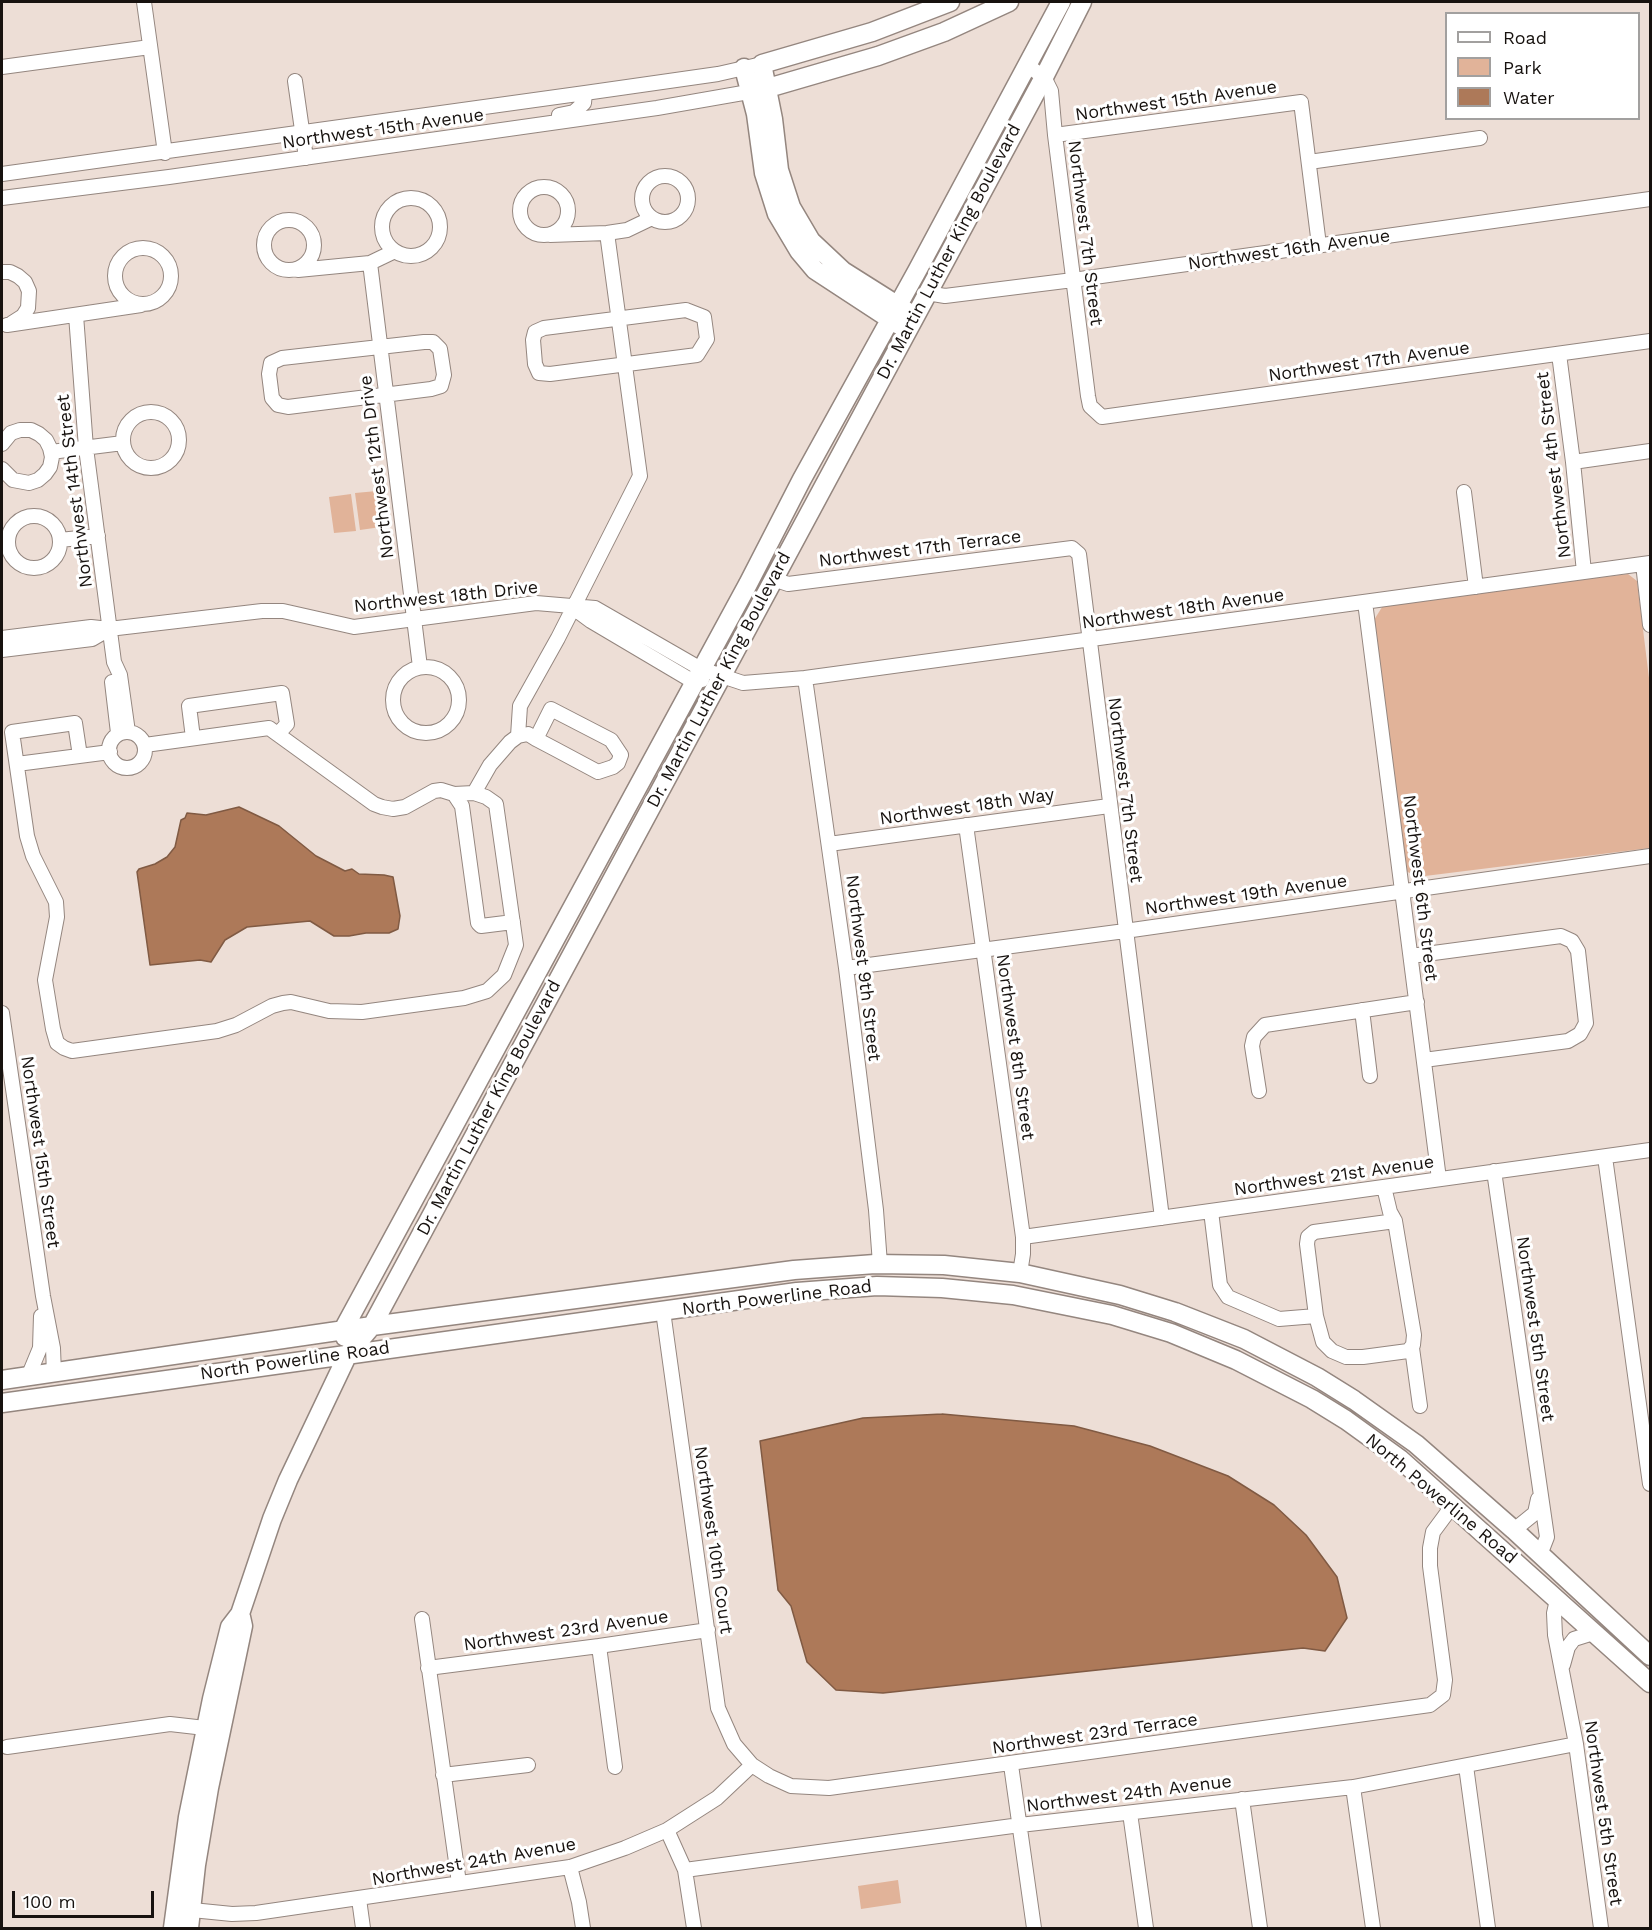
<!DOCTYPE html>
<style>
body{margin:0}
#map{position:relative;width:1652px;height:1930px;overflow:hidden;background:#edded6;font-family:"Work Sans",sans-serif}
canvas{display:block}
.frame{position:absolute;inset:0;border:3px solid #17120f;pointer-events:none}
.legend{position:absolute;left:1445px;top:12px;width:195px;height:108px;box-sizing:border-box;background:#fff;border:2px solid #a2a09f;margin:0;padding:8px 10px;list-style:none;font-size:18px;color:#17120f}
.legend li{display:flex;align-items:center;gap:12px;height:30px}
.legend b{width:30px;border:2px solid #a2a09f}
.scale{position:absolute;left:12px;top:1891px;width:142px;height:27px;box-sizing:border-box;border:3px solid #17120f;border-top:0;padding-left:8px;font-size:18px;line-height:21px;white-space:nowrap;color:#17120f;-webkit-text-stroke:4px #fff;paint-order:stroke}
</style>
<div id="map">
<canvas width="1652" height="1930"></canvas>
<div class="frame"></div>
<ul class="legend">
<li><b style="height:8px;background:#fff"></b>Road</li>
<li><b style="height:16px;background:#e1b399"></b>Park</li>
<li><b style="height:16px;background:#ad7959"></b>Water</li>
</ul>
<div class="scale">100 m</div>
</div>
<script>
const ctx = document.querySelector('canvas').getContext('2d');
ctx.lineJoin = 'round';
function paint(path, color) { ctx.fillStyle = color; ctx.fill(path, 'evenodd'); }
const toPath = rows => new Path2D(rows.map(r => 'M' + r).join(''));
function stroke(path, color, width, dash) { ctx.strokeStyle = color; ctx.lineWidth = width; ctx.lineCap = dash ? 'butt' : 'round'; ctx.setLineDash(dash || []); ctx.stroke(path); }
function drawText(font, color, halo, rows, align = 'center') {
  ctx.font = font + ' "Work Sans",sans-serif'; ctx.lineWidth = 6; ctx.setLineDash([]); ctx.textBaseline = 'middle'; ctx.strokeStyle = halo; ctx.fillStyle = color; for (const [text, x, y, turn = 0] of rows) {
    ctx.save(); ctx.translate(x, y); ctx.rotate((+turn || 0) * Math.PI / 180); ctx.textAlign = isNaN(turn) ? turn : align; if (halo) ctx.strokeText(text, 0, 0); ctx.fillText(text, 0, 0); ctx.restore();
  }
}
const green = toPath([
 [377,491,381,527,360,530,355,493],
 [351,494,356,531,334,533,329,497],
 [1628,574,1637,581,1650,686,1650,848,1417,877,1406,871,1374,620,1384,604],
 [898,1880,901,1903,861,1909,858,1886]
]);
const water = toPath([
 [239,807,279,826,316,856,345,871,352,869,359,874,384,875,393,877,400,916,398,929,389,933,366,933,349,936,334,936,310,921,247,927,225,940,211,962,200,960,150,965,137,872,139,869,155,864,167,857,175,847,181,820,185,818,187,813,206,815,239,807],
 [942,1414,1074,1426,1150,1446,1228,1476,1274,1505,1306,1535,1337,1577,1347,1618,1325,1651,1303,1648,883,1693,836,1690,807,1662,791,1606,778,1590,760,1441,863,1418,942,1414]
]);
const minor = toPath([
 [144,2,165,153],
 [1028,66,1044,77,1051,91,1055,135,1088,396,1090,406,1102,417,1650,341],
 [2,67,150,47],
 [295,81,306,158],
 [559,115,574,112,584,103,585,93],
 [1055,135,1301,102,1319,245],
 [1309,162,1480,138],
 [2,174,585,93,718,74,762,64],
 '642 199a23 23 0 1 1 46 0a23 23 0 1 1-46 0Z',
 '520 211a24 24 0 1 1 48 0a24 24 0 1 1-48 0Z',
 [2,198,169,177,657,108,760,90],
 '382 227a29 29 0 1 1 58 0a29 29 0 1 1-58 0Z',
 '264 245a25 25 0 1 1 50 0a25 25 0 1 1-50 0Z',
 [550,235,607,233,627,230,652,218],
 '115 276a28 28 0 1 1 56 0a28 28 0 1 1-56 0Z',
 [370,263,420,667],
 [298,270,370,263,395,251],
 [2,272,10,272,18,276,25,282,29,291,28,308,23,316,12,323],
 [927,293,945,296,1073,280,1650,199],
 [686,310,704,317,707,339,697,355,550,374,539,373,535,364,533,340,535,332,544,328,686,310],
 [76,315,86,448,114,662,120,675,128,732],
 [7,325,141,305],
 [424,342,433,342,440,349,444,375,441,386,431,389,288,407,278,405,272,398,269,374,271,363,282,358,424,342],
 [1559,354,1573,462,1584,572],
 '123 440a28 28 0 1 1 56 0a28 28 0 1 1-56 0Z',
 [2,444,11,433,20,430,31,430,39,434,46,440,50,448,52,457,50,467,45,474,38,480,29,483,13,480,2,469],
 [51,452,123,443],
 [1573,462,1650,451],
 [1464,492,1476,587],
 '8 542a26 26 0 1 1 52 0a26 26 0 1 1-52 0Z',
 [60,540,98,536],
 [1643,564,1650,625],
 [773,579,788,584,1072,548,1079,554,1162,1218],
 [1365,602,1439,1179],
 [572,607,591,621,694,682,702,680],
 [2,638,91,627,109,629,262,611,283,611,354,627,536,603,595,608,701,669,743,683,805,678,1650,563],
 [2,650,92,639,109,629],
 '393 700a33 33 0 1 1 66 0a33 33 0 1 1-66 0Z',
 [805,678,846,968,876,1210,880,1264],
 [112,682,118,733],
 '109 750a18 18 0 1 1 36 0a18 18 0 1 1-36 0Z',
 [518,736,520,706,558,638,640,476,607,233],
 [193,738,189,706,282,693,287,724,278,734],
 [145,745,269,728,374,804,382,807,393,809,405,807,434,791,441,790,454,794,462,806,478,923,481,926,513,922],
 [80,756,75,723,12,732,27,836,33,856,56,902,57,917,45,980,53,1029,57,1043,64,1048,72,1051,217,1031,236,1025,272,1006,283,1003,291,1002,329,1011,362,1012,464,998,487,991,504,975,516,945,496,804,486,797,474,793,454,794],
 [17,764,110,752],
 [474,793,490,765,510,742,518,736,528,734,536,739,555,749,598,772,613,767,618,763,621,755,611,740,551,709,536,739],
 [966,825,1023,1237,1023,1254,1020,1273],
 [829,844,1109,806],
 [1411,956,1561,936,1572,941,1578,951,1586,1023,1580,1034,1568,1041,1424,1060],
 [846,968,1125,931,1650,856],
 [1362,1010,1370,1076],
 [2,1013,43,1296,53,1348,54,1374],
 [1259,1091,1252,1046,1254,1037,1265,1025,1417,1002],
 [1605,1157,1650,1484],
 [1494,1171,1547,1537,1540,1555],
 [1211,1211,1220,1285,1228,1297,1279,1319,1316,1316,1323,1342,1332,1351,1346,1357,1363,1357,1408,1351,1413,1345,1414,1335,1395,1221,1390,1212,1384,1187],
 [1023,1237,1650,1150],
 [663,1311,718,1708,734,1744,752,1765,769,1776,791,1786,829,1788,1430,1705,1443,1695,1445,1680,1430,1566,1430,1548,1433,1532,1453,1505],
 [1316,1316,1307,1244,1308,1237,1314,1232,1395,1221],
 [1412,1348,1420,1406],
 [28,1377,40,1348,41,1316],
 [1514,1530,1535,1513,1538,1499],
 [1557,1600,1554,1613,1555,1635,1576,1744,1601,1928],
 [422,1619,459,1883],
 [599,1646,615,1767],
 [1563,1665,1568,1647,1574,1639,1593,1633],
 [428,1668,599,1646,708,1630],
 [7,1747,170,1724,205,1728],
 [1011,1765,1034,1928],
 [1466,1766,1488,1928],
 [443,1775,528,1765],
 [1353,1787,1373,1928],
 [1242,1799,1260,1928],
 [1130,1813,1146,1928],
 [667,1830,685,1870,694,1928],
 [570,1867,579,1902,583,1928],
 [685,1870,1020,1825,1353,1787,1576,1744],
 [359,1899,363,1928],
 [182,1909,232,1914,256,1913,570,1867,625,1848,667,1830,717,1798,752,1765]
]);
const major = toPath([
 [744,68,756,114,764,173,777,214,799,251,815,270,899,325],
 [768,88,878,56,944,32,1009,2],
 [908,312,843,271,811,241,791,207,779,170,773,119,762,64,872,32,950,2],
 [345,1337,343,1330,748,584,802,479,917,271,1061,2],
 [2,1380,372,1326,794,1270,875,1264,944,1265,1020,1273,1120,1295,1175,1312,1244,1339,1317,1377,1354,1400,1416,1444,1514,1530,1650,1656],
 [2,1403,797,1292,877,1286,942,1288,1013,1295,1112,1315,1171,1333,1236,1360,1312,1399,1346,1420,1400,1459,1650,1683],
 [173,1928,188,1817,212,1699,230,1627,240,1614,272,1519,288,1480,348,1354,372,1326,1044,77,1082,2],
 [189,1928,196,1865,209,1788,243,1626,241,1617]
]);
const streetNames = [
 ["Northwest 15th Avenue",1176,101,-8],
 ["Northwest 15th Avenue",383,129,-8],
 ["Northwest 7th Street",1085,233,83],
 ["Northwest 16th Avenue",1289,250,-8],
 ["Dr. Martin Luther King Boulevard",949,252,-62],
 ["Northwest 17th Avenue",1369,362,-8],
 ["Northwest 4th Street",1554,465,-97],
 ["Northwest 12th Drive",377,467,-97],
 ["Northwest 14th Street",75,491,-97],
 ["Northwest 17th Terrace",920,549,-7],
 ["Northwest 18th Drive",446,597,-6],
 ["Northwest 18th Avenue",1183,609,-8],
 ["Dr. Martin Luther King Boulevard",719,680,-62],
 ["Northwest 7th Street",1125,790,83],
 ["Northwest 18th Way",967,807,-8],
 ["Northwest 6th Street",1420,888,83],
 ["Northwest 19th Avenue",1246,895,-8],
 ["Northwest 9th Street",863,968,83],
 ["Northwest 8th Street",1015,1047,82],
 ["Dr. Martin Luther King Boulevard",489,1108,-62],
 ["Northwest 15th Street",40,1152,82],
 ["Northwest 21st Avenue",1334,1176,-8],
 ["North Powerline Road",777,1298,-7],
 ["Northwest 5th Street",1535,1329,82],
 ["North Powerline Road",295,1361,-8],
 ["North Powerline Road",1441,1499,40],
 ["Northwest 10th Court",713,1540,82],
 ["Northwest 23rd Avenue",566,1631,-8],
 ["Northwest 23rd Terrace",1095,1734,-8],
 ["Northwest 24th Avenue",1129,1794,-7],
 ["Northwest 5th Street",1603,1813,82],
 ["Northwest 24th Avenue",474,1862,-10]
];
paint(green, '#e1b399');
paint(water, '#ad7959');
stroke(water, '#805a43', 1.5);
stroke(minor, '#94867f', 16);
stroke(major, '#94867f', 21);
stroke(minor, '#fff', 14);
stroke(major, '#fff', 18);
drawText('18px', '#17120f', '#fff', streetNames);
</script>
